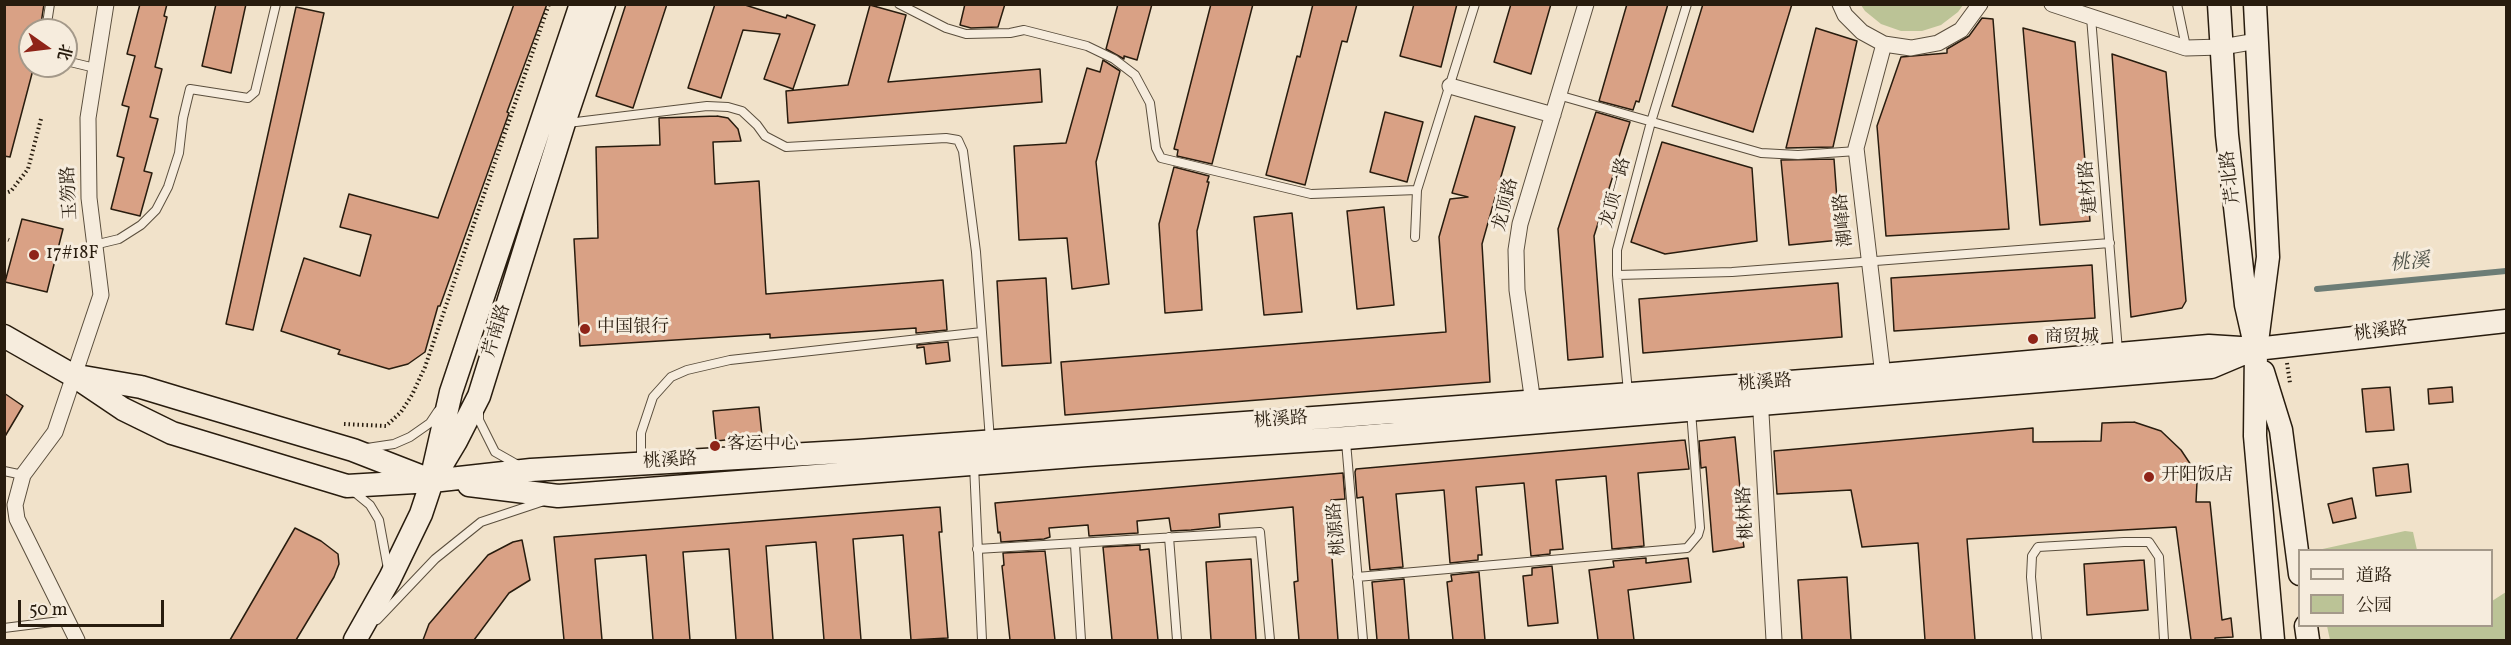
<!DOCTYPE html>
<meta charset="utf-8">
<style>
body{margin:0}
#map{position:relative;width:2511px;height:645px;overflow:hidden;background:#f1e2ca;font-family:Vollkorn,"Noto Serif SC",serif}
canvas{display:block}
.frame{position:absolute;inset:0;border:6px solid #281c0e;pointer-events:none}
.legend{position:absolute;left:2298px;top:549px;width:195px;height:78px;box-sizing:border-box;background:#f6ecdd;border:2px solid #a4998a;margin:0;padding:8px 10px;list-style:none;font-size:18px;color:#281c0e}
.legend li{display:flex;align-items:center;gap:12px;height:30px}
.legend b{width:30px;border:2px solid #a4998a}
.north{position:absolute;left:18px;top:18px;width:60px;height:60px;box-sizing:border-box;background:#f6ecdd;border:2px solid #a4998a;border-radius:50%;rotate:104deg;font-size:16px;font-weight:700;line-height:24px;text-align:center;color:#281c0e}
.north::after{content:'';display:block;margin:auto;width:21px;height:27px;background:#8f2418;clip-path:polygon(50% 0,100% 100%,50% 72%,0 100%)}
.scale{position:absolute;left:18px;top:600px;width:146px;height:27px;box-sizing:border-box;border:3px solid #281c0e;border-top:0;padding-left:8px;font-size:18px;line-height:21px;white-space:nowrap;color:#281c0e;-webkit-text-stroke:4px #f6ecdd;paint-order:stroke}
</style>
<div id="map">
<canvas width="2511" height="645"></canvas>
<div class="frame"></div>
<ul class="legend">
<li><b style="height:8px;background:#f6ecdd"></b>道路</li>
<li><b style="height:16px;background:#bbc396"></b>公园</li>
</ul>
<div class="north">北</div>
<div class="scale">50 m</div>
</div>
<script>
const ctx = document.querySelector('canvas').getContext('2d');
ctx.lineJoin = 'round';
function paint(path, color) { ctx.fillStyle = color; ctx.fill(path, 'evenodd'); }
const toPath = rows => new Path2D(rows.map(r => 'M' + r).join(''));
function stroke(path, color, width, dash) { ctx.strokeStyle = color; ctx.lineWidth = width; ctx.lineCap = dash ? 'butt' : 'round'; ctx.setLineDash(dash || []); ctx.stroke(path); }
function drawText(font, color, halo, rows, align = 'center') {
  ctx.font = font + ' Vollkorn,"Noto Serif SC",serif'; ctx.lineWidth = 6; ctx.setLineDash([]); ctx.textBaseline = 'middle'; ctx.strokeStyle = halo; ctx.fillStyle = color; for (const [text, x, y, turn = 0] of rows) {
    ctx.save(); ctx.translate(x, y); ctx.rotate((+turn || 0) * Math.PI / 180); ctx.textAlign = isNaN(turn) ? turn : align; if (halo) ctx.strokeText(text, 0, 0); ctx.fillText(text, 0, 0); ctx.restore();
  }
}
const green = toPath([
 [1861,5,1963,5,1958,12,1941,25,1922,31,1901,31,1881,24,1865,11],
 [2405,531,2413,532,2417,550,2318,550],
 [2506,592,2506,640,2330,640,2327,626,2492,626,2492,601]
]);
const stream = toPath([
 [2317,289,2506,271]
]);
const building = toPath([
 [4,4,44,4,40,30,30,30,30,66,34,66,10,157,4,156,4,4],
 [140,4,167,4,164,16,167,17,155,67,162,69,150,117,158,119,144,171,152,173,140,216,111,209,124,158,117,156,129,107,122,105,135,56,127,54,140,4],
 [216,4,246,4,231,73,202,66,216,4],
 [514,4,547,4,507,112,509,113,460,250,440,306,438,306,425,352,408,364,389,369,338,354,340,350,281,331,304,258,360,276,371,235,340,227,349,194,438,218,514,4],
 [626,4,667,4,633,108,596,96,626,4],
 [715,4,742,4,786,18,787,15,815,25,793,89,764,79,780,34,743,30,721,98,688,88,715,4],
 [965,4,1005,4,998,27,971,28,960,25,965,4],
 [1118,4,1152,4,1137,60,1124,56,1124,59,1106,49,1118,4],
 [1211,4,1253,4,1212,164,1177,156,1178,150,1174,149,1211,4],
 [1313,4,1357,4,1347,42,1342,41,1305,185,1266,175,1297,56,1300,57,1313,4],
 [1414,4,1457,4,1441,67,1400,56,1414,4],
 [1511,4,1551,4,1531,74,1494,62,1511,4],
 [1627,4,1668,4,1639,102,1636,101,1633,110,1599,101,1627,4],
 [1703,4,1792,4,1753,132,1672,106,1703,4],
 [870,5,906,15,888,82,1040,69,1042,102,788,123,786,91,848,85,870,5],
 [296,7,324,13,253,330,226,324,296,7],
 [1982,18,1993,19,2009,229,1886,236,1877,126,1901,57,1947,53,1947,49,1969,36,1982,18],
 [1816,28,1857,41,1833,147,1786,148,1816,28],
 [2023,28,2075,42,2090,221,2040,225,2023,28],
 [2112,54,2166,72,2186,301,2182,308,2131,317,2112,54],
 [1103,60,1120,71,1096,162,1109,284,1072,289,1067,238,1019,240,1014,146,1066,143,1087,68,1100,72,1103,60],
 [1385,112,1423,122,1407,182,1370,172,1385,112],
 [1596,112,1630,122,1594,236,1603,357,1568,360,1558,229,1596,112],
 [717,116,728,118,738,129,741,141,713,142,715,184,759,181,766,294,943,280,947,330,916,333,916,328,770,338,770,334,580,346,574,239,598,238,596,147,660,145,659,118,717,116],
 [1475,116,1515,127,1482,244,1490,382,1065,415,1061,362,1446,332,1439,237,1450,199,1468,197,1452,193,1475,116],
 [1662,142,1752,168,1757,241,1665,254,1631,242,1662,142],
 [1834,159,1840,240,1789,245,1781,160,1834,159],
 [1174,167,1209,176,1207,182,1209,182,1197,231,1202,310,1165,313,1159,224,1174,167],
 [1384,207,1394,305,1357,309,1347,211,1384,207],
 [1292,213,1302,312,1264,315,1254,217,1292,213],
 [22,219,63,229,47,292,5,282,22,219],
 [2092,265,2095,318,1894,331,1891,278,2092,265],
 [1046,278,1051,363,1002,366,997,281,1046,278],
 [1838,283,1842,337,1643,353,1639,299,1838,283],
 [948,342,950,361,926,364,924,347,917,348,917,345,948,342],
 [2390,387,2394,430,2366,432,2362,389,2390,387],
 [2452,387,2453,402,2429,404,2428,389,2452,387],
 [4,393,23,406,4,438,4,393],
 [759,407,762,436,716,441,713,411,759,407],
 [2134,422,2161,431,2181,450,2193,468,2197,482,2196,502,2210,502,2222,620,2231,618,2233,637,2215,638,2215,640,2191,640,2176,527,1967,539,1975,640,1925,640,1918,543,1862,547,1851,490,1777,494,1774,451,2033,428,2033,442,2101,441,2102,423,2134,422],
 [1735,437,1742,509,1738,509,1744,547,1713,552,1706,467,1701,468,1699,441,1735,437],
 [1685,440,1689,469,1638,473,1644,546,1612,549,1606,476,1556,480,1563,549,1550,550,1550,554,1531,556,1524,483,1476,487,1482,555,1478,555,1478,560,1450,563,1444,490,1396,494,1403,567,1370,570,1363,497,1357,498,1355,472,1356,469,1685,440],
 [2408,464,2411,492,2376,496,2373,468,2408,464],
 [1343,473,1345,499,1331,500,1332,504,1328,504,1338,640,1299,640,1294,582,1298,581,1293,507,1219,514,1220,527,1191,530,1171,531,1169,518,1137,521,1138,533,1089,536,1088,525,1049,528,1050,537,1044,539,1001,542,1000,532,998,533,995,503,1343,473],
 [2352,498,2356,518,2333,523,2328,504,2352,498],
 [940,507,942,532,939,532,948,638,911,640,903,535,853,539,861,640,824,640,816,542,766,546,773,640,736,640,729,549,683,552,690,640,653,640,646,555,595,559,602,640,564,640,554,537,940,507],
 [295,528,321,541,338,554,339,564,334,577,296,640,230,640,295,528],
 [522,540,530,580,509,593,474,640,423,640,429,624,488,555,513,542,522,540],
 [1140,545,1140,550,1149,549,1158,640,1112,640,1103,547,1140,545],
 [1045,551,1055,640,1010,640,1002,566,1004,565,1003,553,1045,551],
 [1646,558,1646,563,1688,558,1691,582,1628,590,1634,640,1598,640,1589,570,1614,567,1613,561,1646,558],
 [1251,559,1256,640,1211,640,1206,562,1251,559],
 [2144,560,2148,610,2087,615,2084,564,2144,560],
 [1552,566,1558,623,1528,626,1523,576,1532,575,1532,568,1552,566],
 [1479,572,1485,640,1453,640,1447,582,1452,581,1451,575,1479,572],
 [1847,577,1851,640,1802,640,1798,580,1847,577],
 [1404,579,1409,640,1377,640,1372,582,1404,579]
]);
const path = toPath([
 [4,194,11,191,28,169,41,119],
 [4,238,9,240],
 [2287,363,2290,383],
 [344,424,386,426,401,412,412,395,425,367,549,4]
]);
const lane = toPath([
 [899,4,946,28,966,34,1010,33,1024,30,1087,46,1114,59,1135,75,1150,103,1156,148,1161,158,1311,194,1417,190],
 [2177,4,2186,47],
 [2091,17,2118,351],
 [46,30,50,4],
 [66,61,95,68],
 [1558,95,1761,153,1798,155,1857,151],
 [568,123,707,106,728,107,742,111,757,125,765,136,786,147,946,138,958,140,963,151,976,252,990,440],
 [1415,237,1417,190,1475,4],
 [94,245,119,239,141,225,156,210,168,187,179,153,183,118,190,89,248,98,255,92,276,4],
 [1617,275,1732,272,2110,243],
 [1628,392,1617,275,1617,250,1651,122,1687,4],
 [479,411,479,420,495,452,518,465],
 [1346,442,1363,640],
 [367,448,394,444,410,437,430,423,438,411],
 [641,463,641,433,653,397,671,377,687,370,730,360,982,332],
 [974,465,982,640],
 [4,471,23,475],
 [353,491,370,505,379,520,388,569],
 [1169,537,1177,640],
 [1075,545,1081,640],
 [977,549,1260,532,1270,640],
 [1357,577,1687,548,1698,535,1700,528,1691,411],
 [377,620,435,559,481,522,541,502],
 [4,628,68,620],
 [2037,640,2031,577,2032,556,2038,547,2124,542,2149,542,2159,557,2164,640]
]);
const street = toPath([
 [1840,4,1845,15,1862,32,1884,44,1911,48,1938,43,1961,30,1980,4],
 [2052,4,2186,48,2222,47,2257,41],
 [1450,86,1553,115],
 [1884,384,1856,148,1884,44],
 [1760,396,1774,640],
 [1534,410,1517,290,1516,250,1520,224,1586,4],
 [77,640,17,519,15,505,23,475,55,432,101,295,89,198,88,118,106,4]
]);
const secondary = toPath([
 [2219,4,2227,135,2246,305,2256,349,2255,436,2273,640],
 [2255,4,2268,257,2258,334],
 [4,336,74,376,123,409,172,433,347,486,432,481,531,470,858,451,1327,417,1882,375,2209,346,2256,349,2506,321],
 [2263,372,2281,430,2300,574],
 [83,377,141,387,184,400,353,450,425,478],
 [434,467,451,392,581,4],
 [469,485,558,496,1087,455,1346,438,2211,367,2249,351],
 [2306,626,2308,640],
 [355,640,390,578,421,514,432,481,456,441,479,396,564,123,604,4]
]);
const markers = [
 [34,255,6,"#8f2418"],
 [585,329,6,"#8f2418"],
 [2033,339,6,"#8f2418"],
 [715,446,6,"#8f2418"],
 [2149,477,6,"#8f2418"]
];
const streetNames = [
 ["芹北路",2232,177,-97],
 ["建材路",2090,187,-95],
 ["玉笏路",71,193,-93],
 ["龙顶一路",1617,193,-75],
 ["龙顶路",1507,205,-76],
 ["潮峰路",1845,220,-96],
 ["芹南路",498,331,-73],
 ["桃溪路",2381,333,-7],
 ["桃溪路",1765,384,-4],
 ["桃溪路",1281,421,-4],
 ["桃溪路",670,462,-3],
 ["桃林路",1747,513,-93],
 ["桃源路",1338,529,-95]
];
const poiNames = [
 ["17#18F",46,255],
 ["中国银行",597,329],
 ["商贸城",2045,339],
 ["客运中心",727,446],
 ["开阳饭店",2161,477]
];
const waterNames = [
 ["桃溪",2410,264,-5]
];
paint(green, '#bbc396');
stroke(stream, '#6d7d76', 6);
paint(building, '#d9a185');
stroke(building, '#281c0e', 1.5);
stroke(lane, '#5a4e3d', 10);
stroke(street, '#5a4e3d', 17);
stroke(secondary, '#281c0e', 25);
stroke(path, '#281c0e', 4, [1.5, 3]);
stroke(lane, '#f6ecdd', 8);
stroke(street, '#f6ecdd', 15);
stroke(secondary, '#f6ecdd', 22);
for (const [x, y, r, color] of markers) { const dot = new Path2D(); dot.arc(x, y, r, 0, 2 * Math.PI); ctx.fillStyle = color; ctx.fill(dot); stroke(dot, '#f6ecdd', 2); }
drawText('18px', '#281c0e', '#f6ecdd', streetNames);
drawText('18px', '#281c0e', '#f6ecdd', poiNames, 'left');
drawText('italic 20px', '#50544b', '#f6ecdd', waterNames);
</script>
